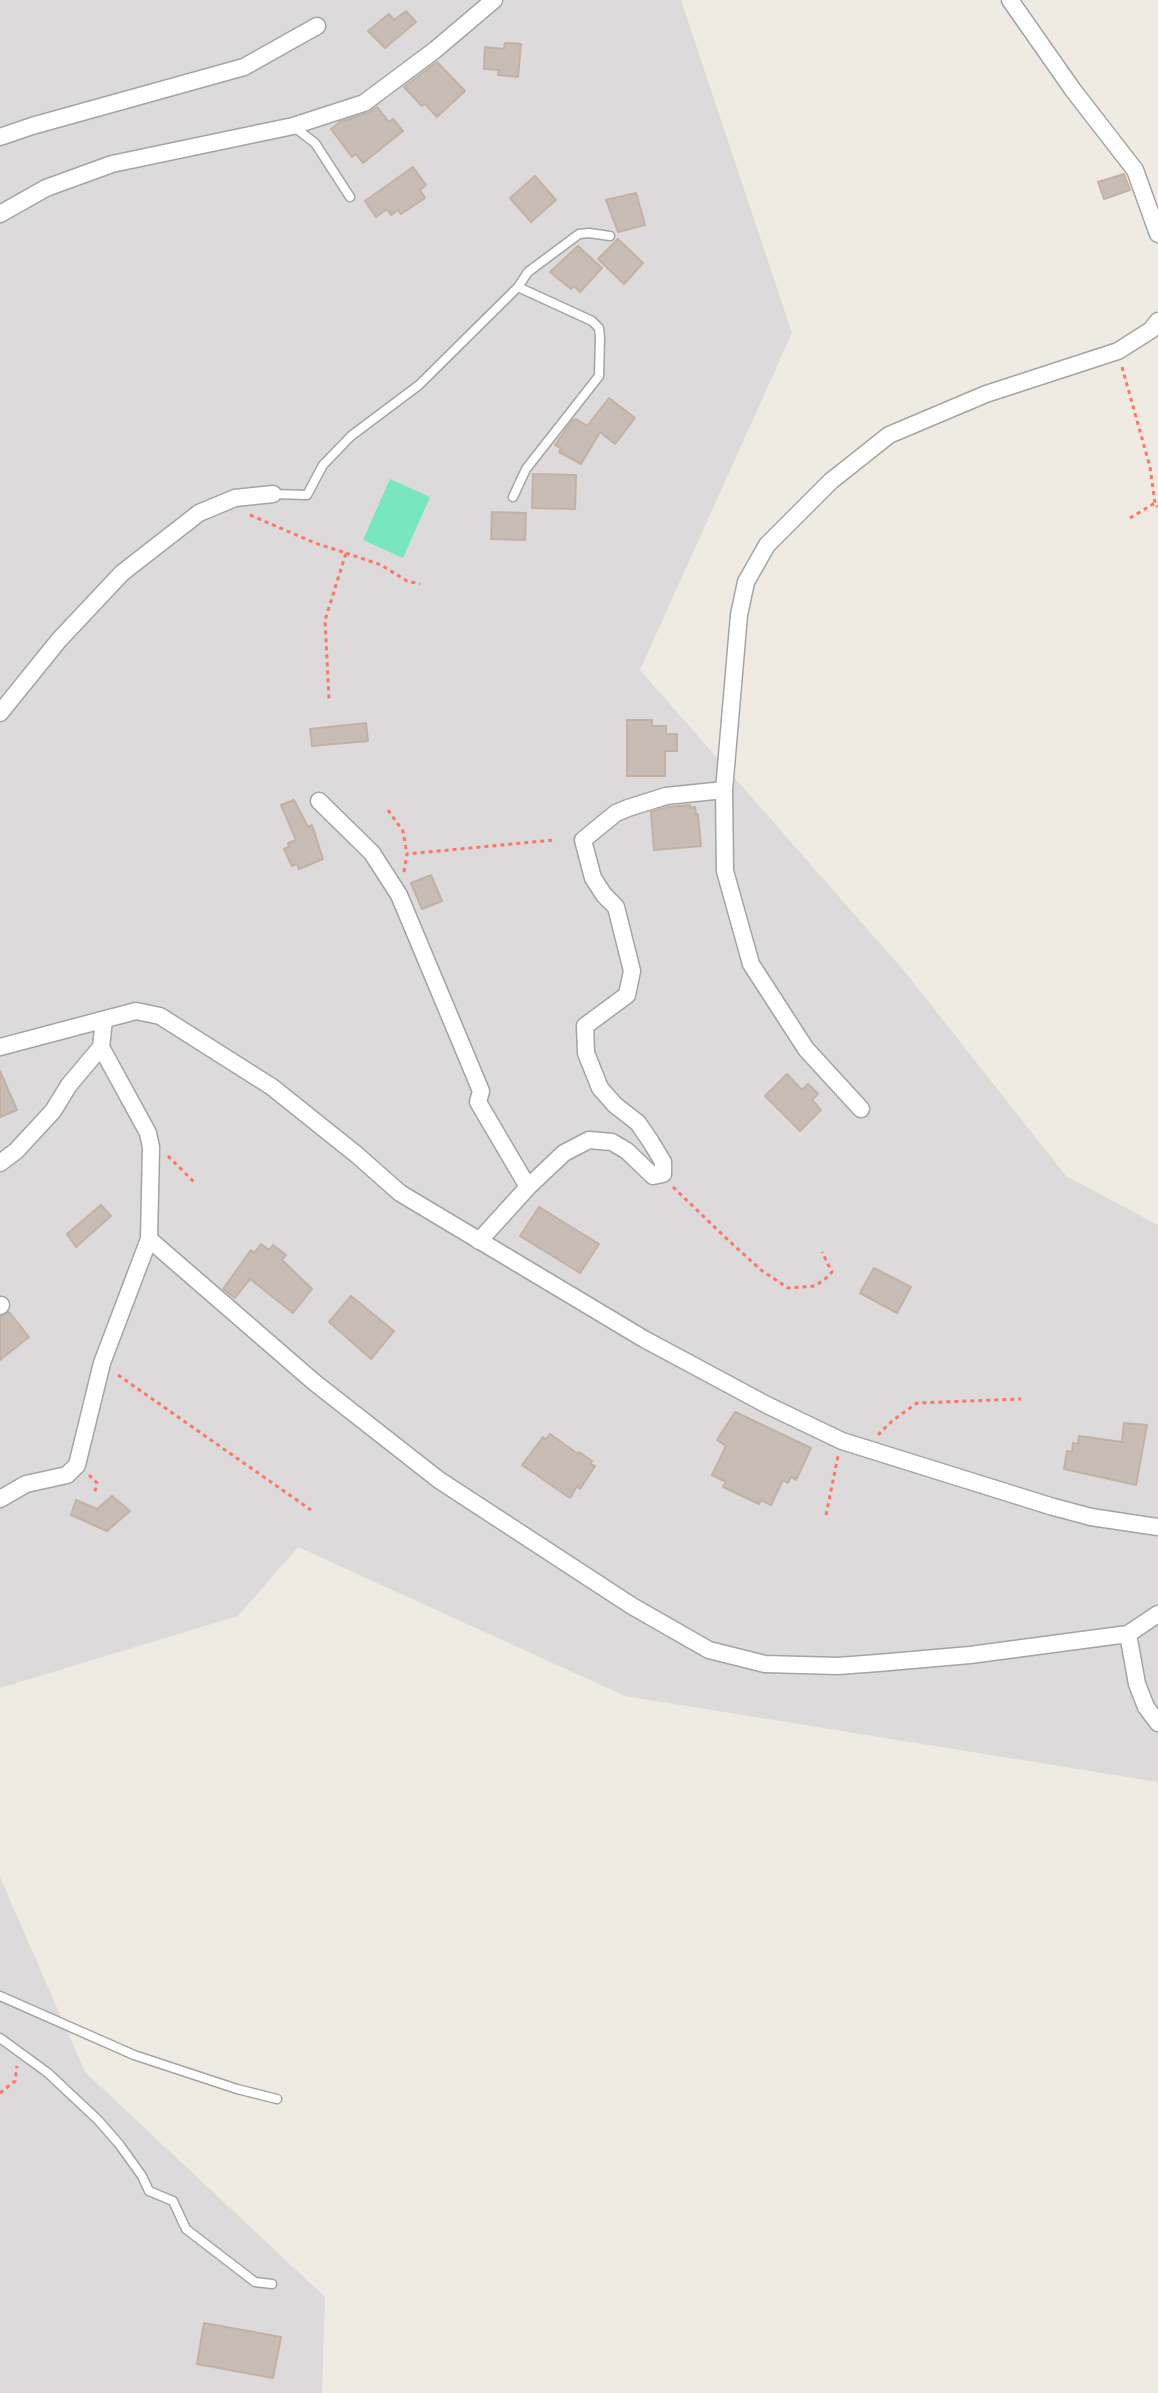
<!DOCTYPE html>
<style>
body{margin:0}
canvas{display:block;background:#f0ebe2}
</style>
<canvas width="1158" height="2393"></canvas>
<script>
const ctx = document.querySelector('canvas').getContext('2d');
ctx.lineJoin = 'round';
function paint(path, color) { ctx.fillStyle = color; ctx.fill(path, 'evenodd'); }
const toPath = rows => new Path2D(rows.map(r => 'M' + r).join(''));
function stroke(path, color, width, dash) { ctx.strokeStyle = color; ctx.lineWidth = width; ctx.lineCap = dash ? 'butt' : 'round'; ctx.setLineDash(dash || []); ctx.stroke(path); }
const residential = toPath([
 [0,0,681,0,792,333,640,670,905,972,1066,1176,1158,1225,1158,1782,625,1696,298,1547,238,1616,0,1688],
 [0,1877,85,2072,325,2297,322,2393,0,2393]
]);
const pitch = toPath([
 [390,479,430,497,403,558,363,540]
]);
const building = toPath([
 [406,11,416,22,385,48,368,31,389,14,394,20,406,11],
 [505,43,521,44,518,77,498,75,499,70,484,69,485,47,504,49,505,43],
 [437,62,465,91,437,117,425,104,422,106,404,87,437,62],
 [377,107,389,122,393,119,403,131,363,163,356,154,352,157,331,129,340,122,368,113,377,107],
 [413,167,426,185,420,190,425,198,401,214,398,210,391,215,387,209,376,217,365,201,413,167],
 [1124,174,1130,190,1104,199,1098,182,1124,174],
 [535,176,556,200,531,222,510,198,535,176],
 [636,193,645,225,618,232,606,200,636,193],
 [618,239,643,263,624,284,598,259,618,239],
 [578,246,602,268,580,292,574,286,571,289,550,272,578,246],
 [609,398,635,418,615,444,600,432,581,464,559,452,561,448,555,445,572,421,576,419,587,426,609,398],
 [533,474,576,475,575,509,532,508,533,474],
 [492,512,526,513,525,540,491,539,492,512],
 [627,720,652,720,652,726,666,726,666,734,677,734,677,751,665,751,665,776,627,776,627,720],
 [366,723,368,741,312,746,310,729,366,723],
 [294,800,308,827,312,825,323,859,299,869,297,864,292,866,284,849,289,847,288,843,296,840,281,805,294,800],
 [690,805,690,808,695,807,696,815,698,814,701,846,654,850,651,812,668,807,690,805],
 [431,875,442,901,422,909,411,883,431,875],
 [0,1071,17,1110,0,1117,0,1071],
 [787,1074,802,1090,808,1084,818,1094,812,1100,821,1110,800,1131,765,1096,787,1074],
 [101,1205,111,1216,76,1247,67,1234,101,1205],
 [539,1207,599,1244,580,1273,520,1236,539,1207],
 [261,1244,269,1250,273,1245,286,1255,282,1260,312,1289,293,1313,250,1279,235,1298,223,1289,251,1250,254,1253,261,1244],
 [874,1268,911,1287,897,1313,860,1293,874,1268],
 [351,1296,394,1331,371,1359,329,1322,351,1296],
 [9,1312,29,1337,0,1360,0,1317,9,1312],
 [735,1412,811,1448,796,1480,791,1477,788,1483,783,1480,771,1505,761,1500,759,1504,723,1487,726,1482,712,1475,726,1446,717,1440,735,1412],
 [1124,1423,1147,1425,1136,1485,1064,1469,1067,1451,1072,1452,1073,1443,1078,1444,1079,1436,1122,1442,1124,1423],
 [550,1434,578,1454,579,1452,592,1461,590,1464,595,1466,580,1489,577,1486,570,1498,522,1465,543,1437,546,1439,550,1434],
 [112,1496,130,1511,107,1531,71,1515,76,1500,97,1509,112,1496],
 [204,2323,281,2337,273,2378,197,2364,204,2323]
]);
const path = toPath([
 [1122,367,1150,467,1155,503],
 [250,515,315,543,346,553,325,620,329,699],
 [1130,518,1155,503,1158,507],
 [346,553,381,565,407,581,420,584],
 [388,810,403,831,407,854],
 [404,872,407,854,554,840],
 [168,1156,194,1182],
 [673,1187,727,1239,761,1270,788,1288,815,1286,825,1279,832,1272,822,1252],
 [118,1375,311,1510],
 [878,1435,892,1421,917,1403,1021,1399],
 [89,1475,97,1483,94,1495],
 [826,1515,838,1456],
 [0,2093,15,2081,17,2066]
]);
const service = toPath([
 [294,127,315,143,350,197],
 [518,287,528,272,579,234,589,233,610,236],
 [273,494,307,495,323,465,351,436,419,385,518,287,592,321,599,328,600,337,599,376,526,469,513,497],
 [0,1996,134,2055,237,2089,277,2099],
 [0,2038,48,2073,98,2120,119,2144,142,2176,149,2191,173,2201,186,2229,255,2282,272,2284]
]);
const minor = toPath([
 [1010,0,1073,90,1135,170,1158,234],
 [0,137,32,126,244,67,317,26],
 [0,214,46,188,112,164,293,126,364,103,435,50,494,0],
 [0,713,59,640,122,573,199,513,235,498,273,494],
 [724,790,725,871,751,964,806,1049,861,1109],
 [319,801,372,853,399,895,481,1091,478,1102,528,1187],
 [0,1047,136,1011,160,1016,272,1087,357,1155,400,1193,644,1339,767,1405,842,1441,1050,1506,1091,1517,1158,1527],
 [0,1163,16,1151,53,1111,69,1085,101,1047,104,1020],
 [149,1239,314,1382,439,1480,632,1606,709,1650,765,1664,838,1666,878,1663,970,1655,1128,1634,1158,1614],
 [479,1241,528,1187,564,1153,589,1140,612,1142,627,1151,653,1176,663,1174,663,1162,651,1142,638,1123,615,1105,600,1088,586,1053,585,1026,627,995,632,971,616,907,604,895,593,878,583,840,616,813,628,808,666,796,724,790,739,615,746,582,767,545,831,481,889,435,986,394,1118,351,1151,330,1158,321],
 [0,1306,1,1305],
 [0,1499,26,1484,67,1475,77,1465,102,1363,149,1239,151,1147,148,1133,101,1047],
 [1128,1634,1137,1684,1146,1707,1158,1723]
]);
paint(residential, '#dcdada');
paint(pitch, '#78e7be');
paint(building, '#c8bdb5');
stroke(building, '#c3b1a3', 2);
stroke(service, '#a4a4a4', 11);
stroke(minor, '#a4a4a4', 19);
stroke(path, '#ff7664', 3, [4, 4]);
stroke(service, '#fff', 8);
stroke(minor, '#fff', 16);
</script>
